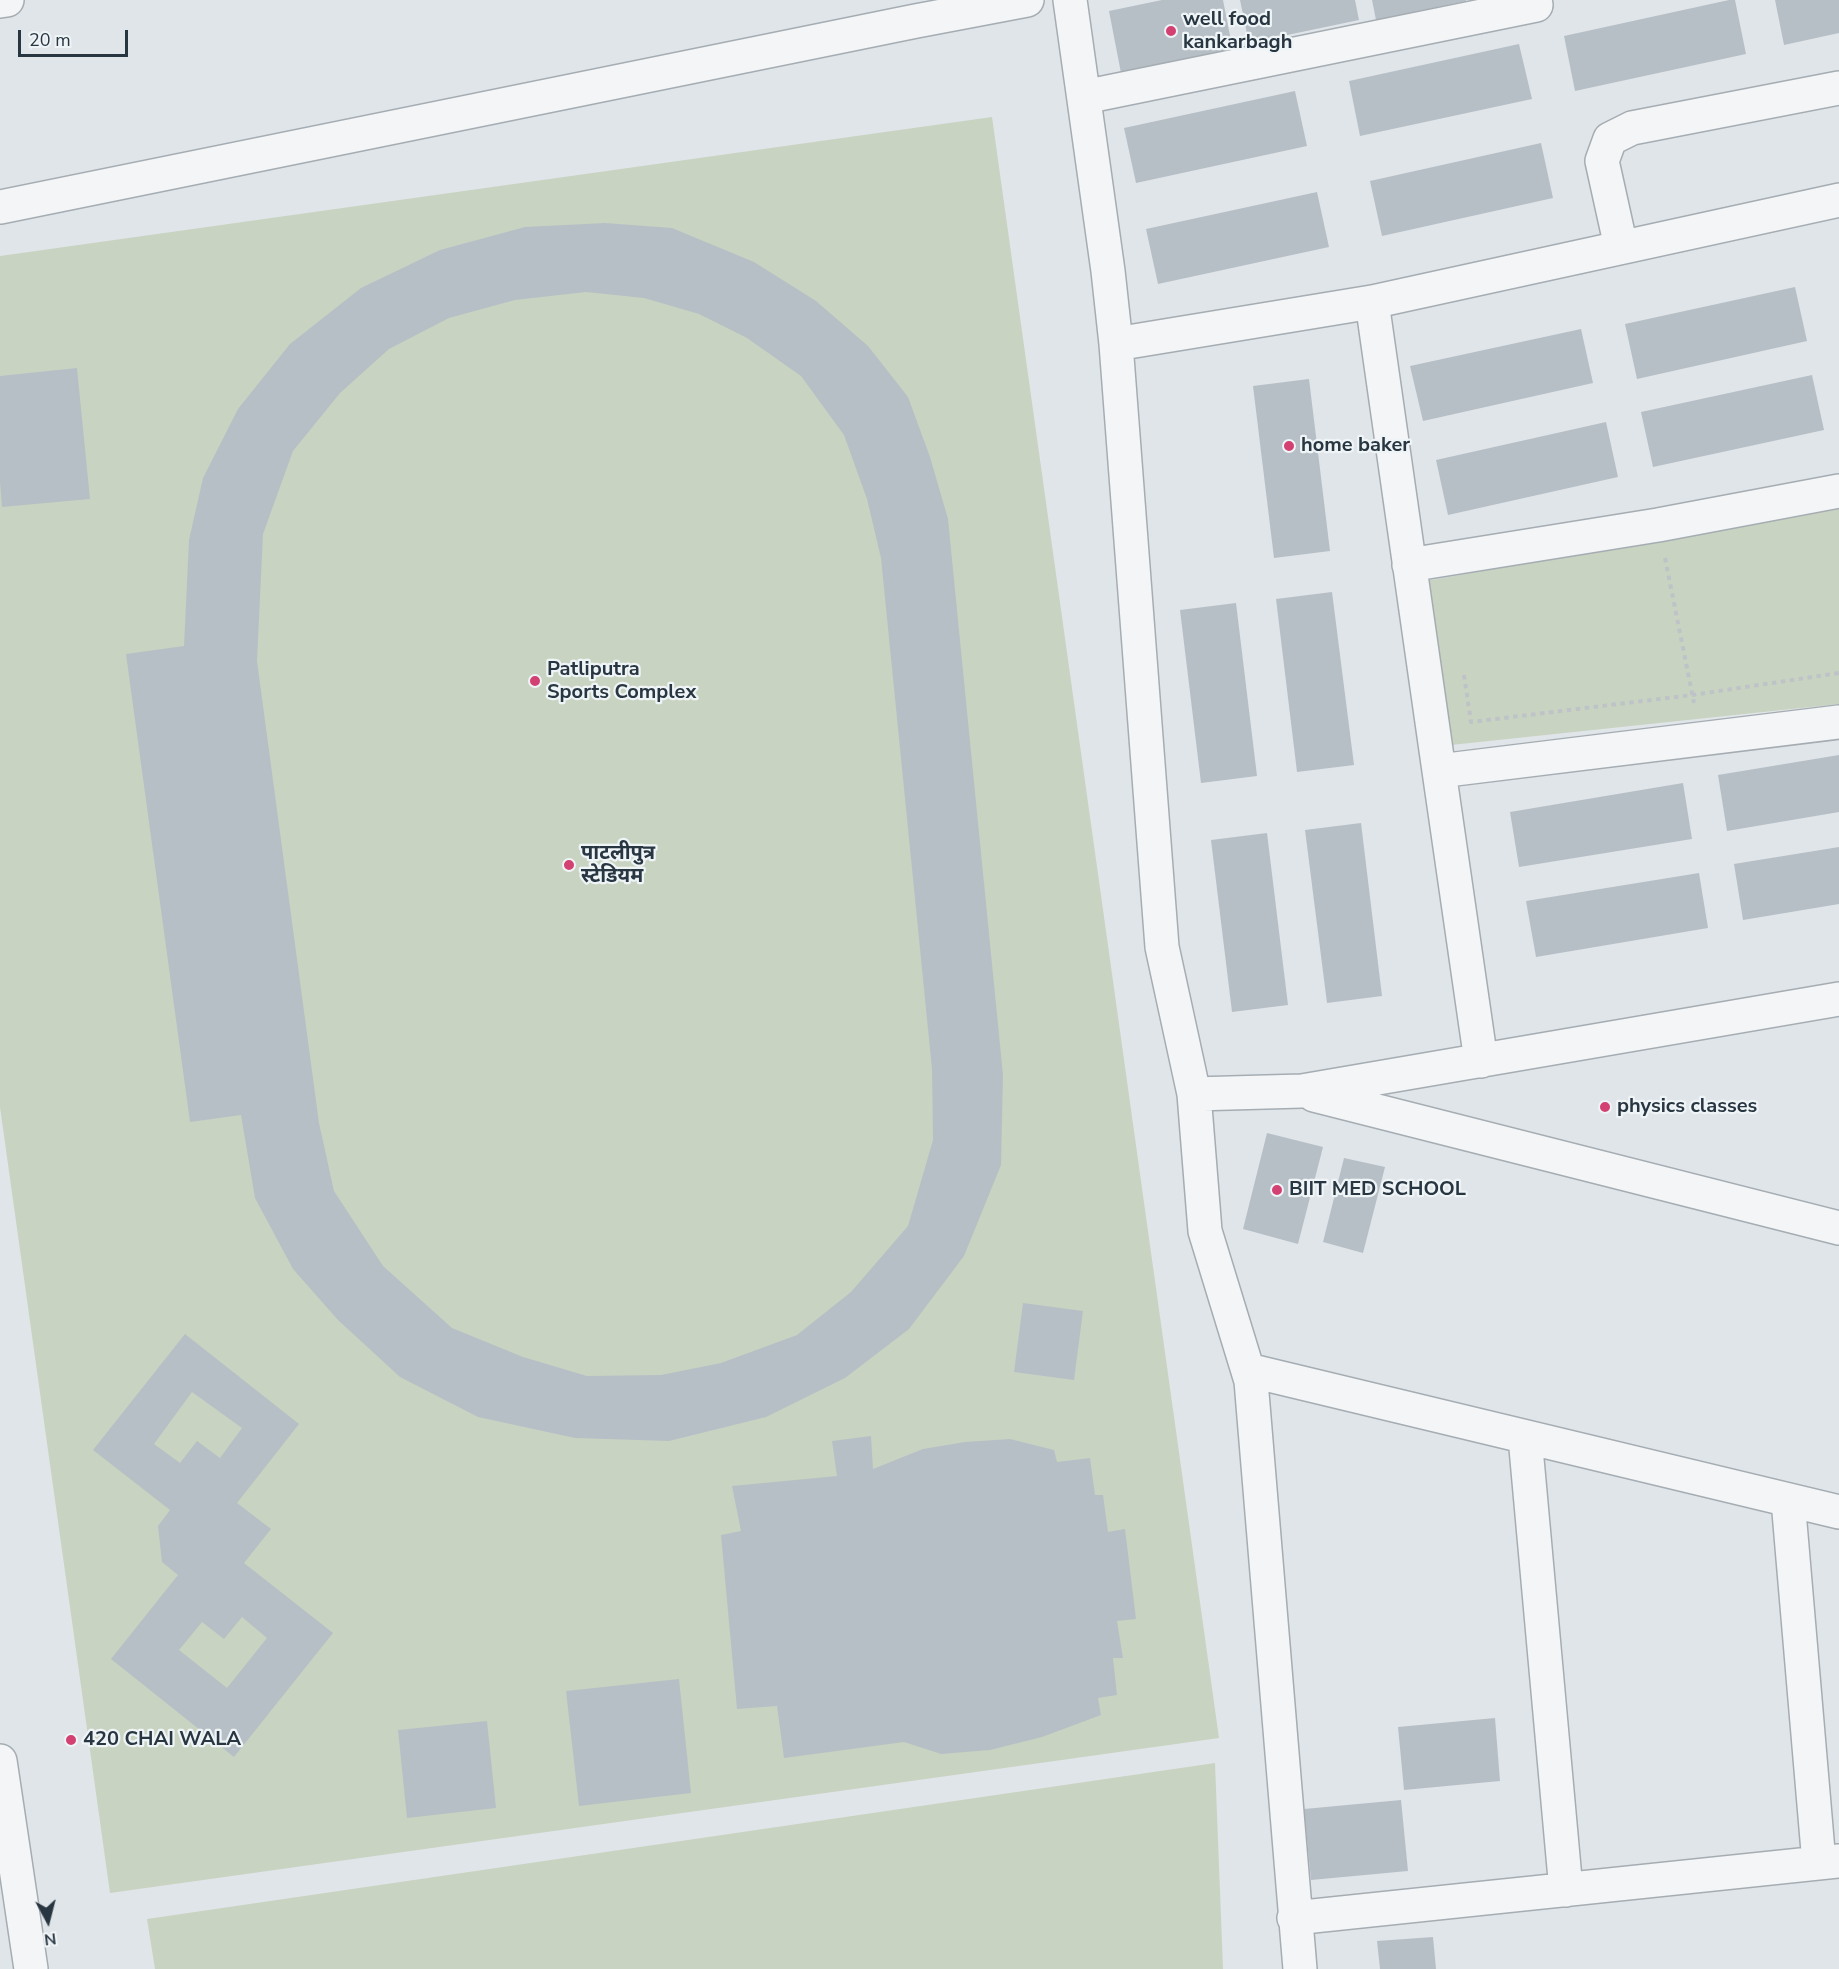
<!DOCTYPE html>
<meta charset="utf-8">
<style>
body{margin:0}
#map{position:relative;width:1839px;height:1969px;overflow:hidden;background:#e0e5e9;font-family:"Nunito Sans",sans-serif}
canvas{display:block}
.north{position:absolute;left:18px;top:1891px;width:60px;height:60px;-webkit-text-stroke:4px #eff4f7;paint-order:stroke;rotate:173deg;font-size:16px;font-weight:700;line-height:24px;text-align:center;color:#283641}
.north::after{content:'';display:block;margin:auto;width:21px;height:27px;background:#283641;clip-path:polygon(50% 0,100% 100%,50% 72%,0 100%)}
.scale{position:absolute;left:18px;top:30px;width:110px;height:27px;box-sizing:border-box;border:3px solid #283641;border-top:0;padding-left:8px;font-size:18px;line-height:21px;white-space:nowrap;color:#283641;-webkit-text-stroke:4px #eff4f7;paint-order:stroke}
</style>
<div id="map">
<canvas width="1839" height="1969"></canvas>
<div class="north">N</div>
<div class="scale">20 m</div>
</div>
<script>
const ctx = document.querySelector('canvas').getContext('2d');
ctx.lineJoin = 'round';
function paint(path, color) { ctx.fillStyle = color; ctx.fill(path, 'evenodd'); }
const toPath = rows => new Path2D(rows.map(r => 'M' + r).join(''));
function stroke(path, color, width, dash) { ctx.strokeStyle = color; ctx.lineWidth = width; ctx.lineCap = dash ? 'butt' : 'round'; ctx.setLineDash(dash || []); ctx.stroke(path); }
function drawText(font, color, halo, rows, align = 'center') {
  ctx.font = font + ' "Nunito Sans","Noto Sans Devanagari",sans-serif'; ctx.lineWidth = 4.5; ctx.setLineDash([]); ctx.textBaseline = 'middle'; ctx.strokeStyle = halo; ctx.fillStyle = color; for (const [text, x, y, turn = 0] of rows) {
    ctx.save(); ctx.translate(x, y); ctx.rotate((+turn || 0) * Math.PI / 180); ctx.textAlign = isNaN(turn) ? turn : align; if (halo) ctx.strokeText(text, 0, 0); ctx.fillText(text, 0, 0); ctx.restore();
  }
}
const green = toPath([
 [992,117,1219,1738,110,1893,0,1107,0,256],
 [1839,508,1839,704,1451,745,1426,581],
 [1215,1763,1223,1969,155,1969,147,1919]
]);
const building = toPath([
 [1162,0,1223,0,1233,51,1121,73,1109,11],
 [1240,0,1355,0,1359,20,1249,43],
 [1372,0,1466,0,1466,1,1376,20],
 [1729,0,1735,0,1746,54,1575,91,1564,36],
 [1775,0,1839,0,1839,33,1784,45],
 [1519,44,1532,99,1360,136,1349,81],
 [1295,91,1307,146,1136,183,1124,128],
 [1541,143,1553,198,1382,236,1370,181],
 [1317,192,1329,247,1158,284,1146,229],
 [605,223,672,228,754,262,816,301,868,346,908,397,930,457,948,519,1003,1075,1001,1165,964,1256,909,1329,845,1378,766,1417,669,1441,575,1438,478,1417,400,1377,338,1320,293,1269,255,1198,241,1115,190,1122,126,654,184,646,189,540,203,478,238,409,290,344,361,288,440,250,525,227],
 [586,292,644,298,699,314,747,338,801,376,844,435,867,499,881,558,932,1069,933,1140,908,1226,851,1292,797,1335,721,1363,661,1375,587,1376,523,1357,452,1328,383,1266,334,1191,319,1123,257,661,263,534,293,451,340,393,389,349,449,318,515,300],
 [1795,287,1807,341,1637,379,1625,324],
 [1581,329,1593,383,1423,421,1410,366],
 [77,368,90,499,2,507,0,482,0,376],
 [1812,375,1824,430,1653,467,1641,412],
 [1309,379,1330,551,1274,558,1253,386],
 [1606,422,1618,477,1448,515,1436,460],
 [1332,592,1354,765,1297,772,1276,599],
 [1236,603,1257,776,1201,783,1180,610],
 [1839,755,1839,812,1727,831,1718,775],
 [1683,783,1692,839,1519,867,1510,812],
 [1361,823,1382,996,1327,1003,1305,830],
 [1267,833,1288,1005,1232,1012,1211,840],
 [1839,847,1839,904,1743,920,1734,864],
 [1699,873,1708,928,1536,957,1526,901],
 [1267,1133,1323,1147,1298,1244,1243,1229],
 [1344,1158,1385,1167,1363,1253,1323,1242],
 [1023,1303,1083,1311,1074,1380,1014,1372],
 [185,1334,299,1424,237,1503,271,1529,244,1563,333,1633,234,1757,111,1659,178,1575,162,1562,158,1526,170,1510,93,1450],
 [192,1392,242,1428,220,1458,197,1441,180,1463,154,1444],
 [242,1617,267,1638,227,1688,179,1650,202,1622,224,1639],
 [871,1436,873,1469,923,1449,965,1442,1010,1439,1054,1450,1057,1462,1090,1458,1095,1495,1103,1495,1108,1532,1125,1529,1136,1619,1117,1621,1123,1658,1113,1658,1117,1695,1098,1698,1101,1715,1042,1737,990,1750,941,1754,904,1742,784,1758,777,1706,737,1709,721,1535,741,1531,732,1486,837,1476,832,1441],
 [679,1679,691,1793,579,1806,566,1691],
 [1495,1718,1500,1781,1404,1790,1398,1727],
 [487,1721,496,1808,407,1818,398,1730],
 [1401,1800,1408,1871,1311,1880,1304,1809],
 [1433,1937,1436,1969,1380,1969,1377,1941]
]);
const path = toPath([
 [1665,558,1694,703],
 [1464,675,1471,722,1692,695,1839,673]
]);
const minor = toPath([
 [1070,0,1108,271,1116,344,1162,947,1194,1094,1205,1231,1251,1381,1300,1969],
 [0,1,7,0],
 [1084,97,1536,5,1535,0],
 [0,207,916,21,1027,0],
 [1621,247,1602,161,1610,139,1632,128,1839,88],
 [1372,302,1439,771,1839,722],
 [1116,344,1372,302,1839,200],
 [1409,565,1658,525,1839,491],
 [1439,771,1481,1061],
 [1194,1094,1302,1091,1839,999],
 [1314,1095,1839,1228],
 [1248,1370,1839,1512],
 [1525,1437,1566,1890],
 [1788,1500,1819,1863],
 [0,1761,31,1969],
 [1294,1918,1839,1861]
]);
const markers = [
 [1171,31,6,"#d24171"],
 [1289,446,6,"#d24171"],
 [535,681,6,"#d24171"],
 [569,865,6,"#d24171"],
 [1605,1107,6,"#d24171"],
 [1277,1190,6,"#d24171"],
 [71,1740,6,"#d24171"]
];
const poiNames = [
 ["well food",1183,20],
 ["kankarbagh",1183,43],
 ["home baker",1301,446],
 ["Patliputra",547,670],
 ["Sports Complex",547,693],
 ["पाटलीपुत्र",581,854],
 ["स्टेडियम",581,877],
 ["physics classes",1617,1107],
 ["BIIT MED SCHOOL",1289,1190],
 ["420 CHAI WALA",83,1740]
];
paint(green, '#c9d3c1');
paint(building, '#b7bfc6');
stroke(minor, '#a5adb3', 36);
stroke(path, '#bec3c8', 4, [4.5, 4.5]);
stroke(minor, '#f3f5f7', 33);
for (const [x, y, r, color] of markers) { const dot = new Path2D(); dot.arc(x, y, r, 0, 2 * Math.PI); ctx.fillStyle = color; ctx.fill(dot); stroke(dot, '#eff4f7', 2); }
drawText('bold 20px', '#283641', '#eff4f7', poiNames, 'left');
</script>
